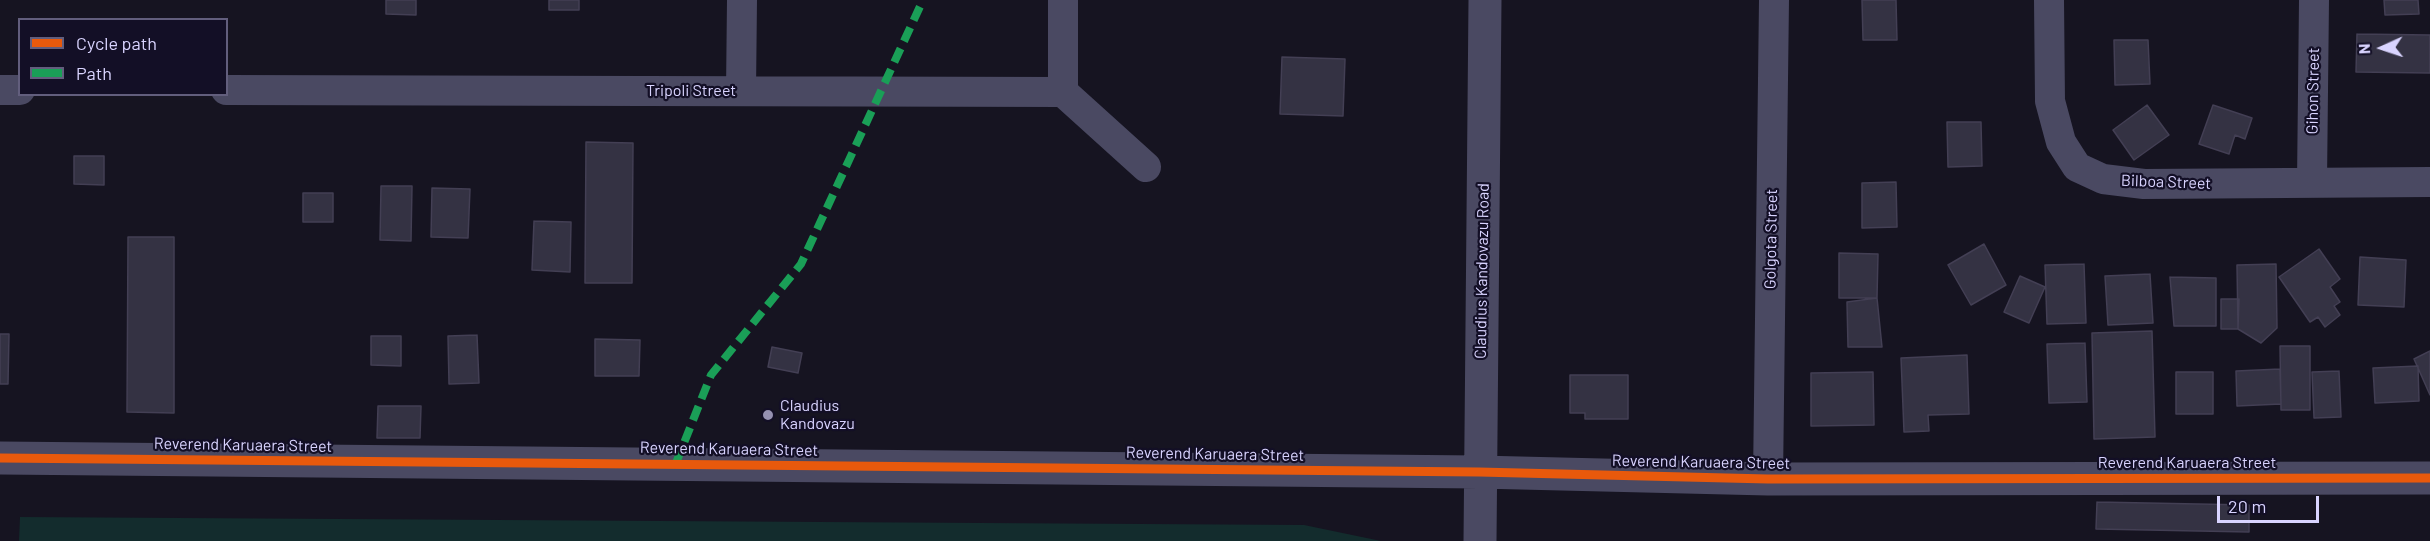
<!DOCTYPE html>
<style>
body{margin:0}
#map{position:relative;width:2430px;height:541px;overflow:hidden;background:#161421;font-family:Barlow,sans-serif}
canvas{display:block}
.legend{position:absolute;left:18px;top:18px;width:210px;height:78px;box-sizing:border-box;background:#130f26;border:2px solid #625e7d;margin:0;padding:8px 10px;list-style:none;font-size:18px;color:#d9d4ff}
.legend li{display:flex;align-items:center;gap:12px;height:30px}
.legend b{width:30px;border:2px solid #625e7d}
.north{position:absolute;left:2352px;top:18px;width:60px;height:60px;-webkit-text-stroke:4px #130f26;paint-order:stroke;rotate:267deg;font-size:16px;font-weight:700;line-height:24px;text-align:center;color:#d9d4ff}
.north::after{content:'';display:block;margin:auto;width:21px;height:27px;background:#d9d4ff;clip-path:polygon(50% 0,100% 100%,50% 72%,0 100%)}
.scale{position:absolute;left:2217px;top:496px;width:102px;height:27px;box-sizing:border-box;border:3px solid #d9d4ff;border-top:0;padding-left:8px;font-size:18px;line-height:21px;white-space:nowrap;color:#d9d4ff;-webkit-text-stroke:4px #130f26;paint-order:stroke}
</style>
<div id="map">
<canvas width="2430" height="541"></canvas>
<ul class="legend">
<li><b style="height:8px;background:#e8590c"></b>Cycle path</li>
<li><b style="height:8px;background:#1a9f57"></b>Path</li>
</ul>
<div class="north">N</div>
<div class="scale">20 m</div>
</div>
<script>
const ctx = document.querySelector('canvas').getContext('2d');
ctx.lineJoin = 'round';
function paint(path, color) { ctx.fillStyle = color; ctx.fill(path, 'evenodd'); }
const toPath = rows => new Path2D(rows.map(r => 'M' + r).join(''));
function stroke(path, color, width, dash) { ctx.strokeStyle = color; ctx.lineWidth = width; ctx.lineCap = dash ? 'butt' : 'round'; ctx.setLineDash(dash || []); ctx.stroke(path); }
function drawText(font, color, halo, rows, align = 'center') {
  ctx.font = font + ' Barlow,sans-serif'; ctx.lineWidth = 4.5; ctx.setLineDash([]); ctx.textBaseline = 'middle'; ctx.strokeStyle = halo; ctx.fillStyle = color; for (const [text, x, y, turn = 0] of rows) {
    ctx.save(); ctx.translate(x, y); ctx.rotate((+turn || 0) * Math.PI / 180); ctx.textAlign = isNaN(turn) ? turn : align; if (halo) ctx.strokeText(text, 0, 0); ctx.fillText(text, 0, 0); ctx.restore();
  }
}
const green = toPath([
 [20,517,1304,525,1381,541,19,541]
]);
const building = toPath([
 [386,0,416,0,416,15,386,14,386,0],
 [549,0,579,0,579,10,549,10,549,0],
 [1862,0,1896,0,1897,40,1863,40,1862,0],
 [2384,0,2418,0,2419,14,2385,15,2384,0],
 [2357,34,2430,35,2430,73,2356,72,2357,34],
 [2114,40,2148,40,2150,84,2115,85,2114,40],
 [1282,57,1345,59,1343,116,1280,114,1282,57],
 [2147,105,2169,135,2134,160,2113,130,2147,105],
 [2213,105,2252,118,2245,139,2235,135,2229,154,2199,144,2213,105],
 [1947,122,1981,122,1982,166,1948,167,1947,122],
 [586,142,633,143,632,283,585,283,586,142],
 [74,156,104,156,104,185,74,184,74,156],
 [1896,182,1897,227,1862,228,1862,183,1896,182],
 [381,186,412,186,411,241,380,240,381,186],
 [432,188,470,189,468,238,431,237,432,188],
 [303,193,333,193,333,222,303,222,303,193],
 [534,221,571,222,570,272,532,270,534,221],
 [128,237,174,237,174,413,127,412,128,237],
 [1984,244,2006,285,1971,305,1948,265,1984,244],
 [2319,249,2340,279,2330,287,2340,302,2334,306,2340,315,2325,327,2318,317,2310,322,2279,277,2319,249],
 [1839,253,1878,254,1877,298,1839,298,1839,253],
 [2360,257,2406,260,2404,307,2358,305,2360,257],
 [2084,264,2086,323,2047,324,2045,265,2084,264],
 [2276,264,2277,328,2261,343,2238,329,2237,265,2276,264],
 [2150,274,2153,323,2108,325,2105,276,2150,274],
 [2020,276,2045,287,2029,323,2004,312,2020,276],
 [2170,277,2216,278,2216,326,2174,326,2170,277],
 [1877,298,1882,347,1848,347,1847,302,1877,298],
 [2221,299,2239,299,2238,329,2221,329,2221,299],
 [2152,331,2155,437,2094,439,2092,333,2152,331],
 [0,334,9,334,8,384,0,384,0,334],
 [477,335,479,383,449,384,448,336,477,335],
 [371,336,401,336,401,366,371,365,371,336],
 [595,339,640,340,639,376,595,376,595,339],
 [2085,343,2087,402,2049,403,2047,344,2085,343],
 [2280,346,2310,346,2310,410,2281,410,2280,346],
 [772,347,802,353,798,373,768,367,772,347],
 [2430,351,2430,395,2414,359,2430,351],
 [1967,355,1969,414,1928,415,1929,431,1904,432,1901,358,1967,355],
 [2418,366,2419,401,2375,403,2373,368,2418,366],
 [2280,369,2281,404,2237,406,2236,371,2280,369],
 [2339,371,2341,417,2314,418,2312,372,2339,371],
 [1873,372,1874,425,1811,426,1811,373,1873,372],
 [2176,372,2213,372,2213,414,2176,414,2176,372],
 [1570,375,1628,375,1628,419,1585,419,1585,413,1570,413,1570,375],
 [378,406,421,406,420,438,377,438,378,406],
 [2097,502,2249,505,2249,532,2096,529,2097,502]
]);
const minor = toPath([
 [2049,0,2050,101,2061,142,2077,167,2103,179,2144,184,2430,182],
 [0,90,20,90],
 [226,90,1063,92,1063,0],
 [741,91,742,0],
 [1063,92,1146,167],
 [2312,182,2314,0],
 [1768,479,1774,0]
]);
const tertiary = toPath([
 [0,458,1479,472,1768,479,2430,478],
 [1480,541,1485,0]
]);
const quiet = toPath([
 [676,463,711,375,801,264,923,0]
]);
const cycleway = toPath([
 [0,458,1479,472,1768,479,2430,478]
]);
const markers = [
 [768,415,6,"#9591b1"]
];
const streetNames = [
 ["Tripoli Street",691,91],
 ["Gihon Street",2313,91,-89],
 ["Bilboa Street",2166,182,2],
 ["Golgota Street",1771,239,-89],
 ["Claudius Kandovazu Road",1482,271,-89],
 ["Reverend Karuaera Street",243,445,1],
 ["Reverend Karuaera Street",729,449,1],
 ["Reverend Karuaera Street",1215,454,1],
 ["Reverend Karuaera Street",1701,462,1],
 ["Reverend Karuaera Street",2187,463]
];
const poiNames = [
 ["Claudius",780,406],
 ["Kandovazu",780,424]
];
paint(green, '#132c2d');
paint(building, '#343243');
stroke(building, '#433f54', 1.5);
stroke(minor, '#4a4962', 30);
stroke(tertiary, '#4a4962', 33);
stroke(quiet, '#1a9f57', 8, [15, 8]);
stroke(cycleway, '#e8590c', 9);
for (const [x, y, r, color] of markers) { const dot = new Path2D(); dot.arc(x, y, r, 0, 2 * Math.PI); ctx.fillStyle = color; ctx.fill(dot); stroke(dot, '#130f26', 2); }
drawText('16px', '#d9d4ff', '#130f26', streetNames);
drawText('16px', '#d9d4ff', '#130f26', poiNames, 'left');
</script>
